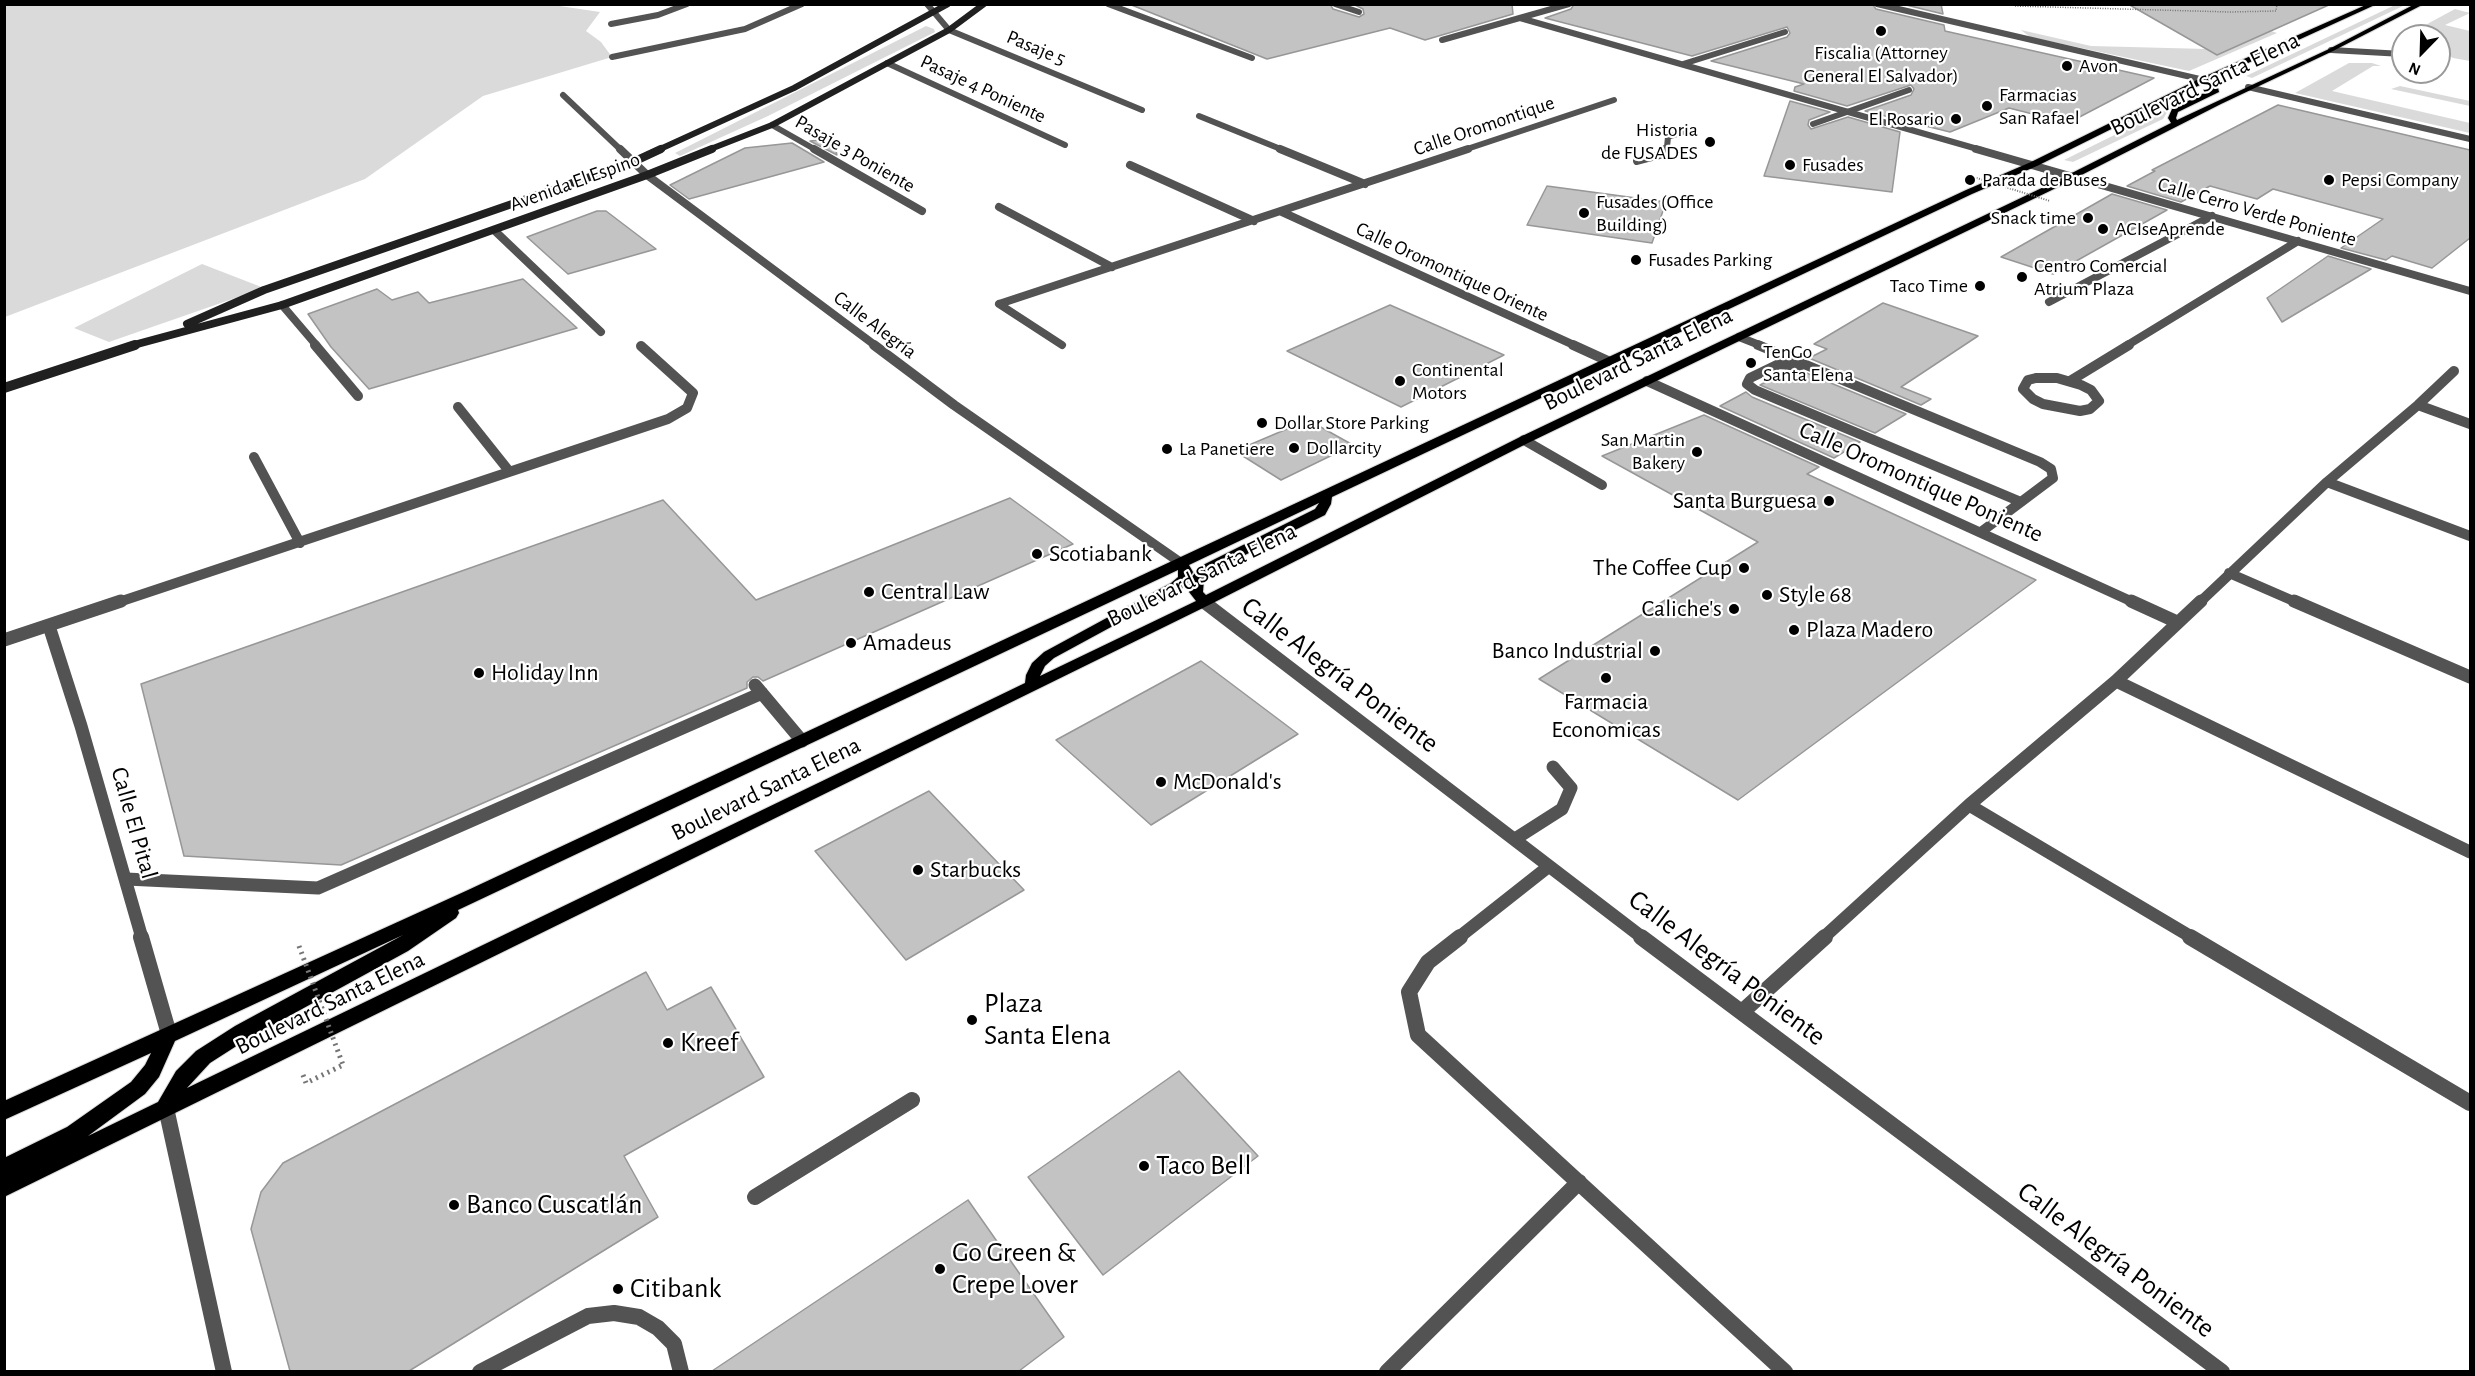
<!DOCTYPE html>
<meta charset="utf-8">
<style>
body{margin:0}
#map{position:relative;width:2475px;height:1376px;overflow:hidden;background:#fff;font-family:"Alegreya Sans",sans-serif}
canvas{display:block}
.frame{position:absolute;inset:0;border:6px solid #000;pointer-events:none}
.north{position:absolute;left:2391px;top:24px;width:60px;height:60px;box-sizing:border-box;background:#fff;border:2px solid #999;border-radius:50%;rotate:203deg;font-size:16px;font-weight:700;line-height:24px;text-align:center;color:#000}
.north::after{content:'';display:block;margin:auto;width:21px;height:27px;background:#000;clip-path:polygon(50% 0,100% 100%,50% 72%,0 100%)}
</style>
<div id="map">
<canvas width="2475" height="1376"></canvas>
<div class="frame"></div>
<div class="north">N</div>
</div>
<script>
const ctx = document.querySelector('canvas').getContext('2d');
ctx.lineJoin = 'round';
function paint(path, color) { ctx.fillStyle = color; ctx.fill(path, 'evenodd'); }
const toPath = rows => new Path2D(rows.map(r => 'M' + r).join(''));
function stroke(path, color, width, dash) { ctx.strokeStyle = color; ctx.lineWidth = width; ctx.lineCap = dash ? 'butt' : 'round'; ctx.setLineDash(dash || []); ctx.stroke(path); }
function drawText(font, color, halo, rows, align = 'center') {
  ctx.font = font + ' "Alegreya Sans",sans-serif'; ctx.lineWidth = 4.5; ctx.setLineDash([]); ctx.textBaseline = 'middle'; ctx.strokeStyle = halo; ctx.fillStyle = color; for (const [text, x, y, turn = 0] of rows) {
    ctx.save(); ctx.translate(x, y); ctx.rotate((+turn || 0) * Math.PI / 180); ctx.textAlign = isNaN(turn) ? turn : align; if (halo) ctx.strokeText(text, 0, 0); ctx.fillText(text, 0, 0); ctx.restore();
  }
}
const green = toPath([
 [546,4,600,12,586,31,601,42,612,57,483,96,365,179,5,317,5,5],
 [2395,5,2405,5,2252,78,2246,76],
 [2455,9,2470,13,2445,25,2470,31,2470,61,2453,58,2439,51,2439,36,2414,36,2429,23],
 [926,26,934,29,935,32,768,116,680,156,675,153],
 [2021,30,2091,46,2207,49,2223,52,2271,31,2277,33,2189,71,2030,37],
 [2349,63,2372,63,2381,66,2373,66,2332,91,2470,123,2470,133,2295,93],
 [2400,86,2470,101,2470,106,2391,89],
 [2201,92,2168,111,2163,119,2073,162,2064,160],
 [202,264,264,288,109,342,74,328]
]);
const building = toPath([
 [1129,4,1330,4,1333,9,1359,17,1364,14,1363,9,1353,4,1512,4,1513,14,1425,40,1390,28,1267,59,1129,4],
 [1574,4,1872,4,1876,9,1944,25,1945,31,2154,78,2068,123,2009,108,1950,132,1865,111,1911,95,1914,89,1911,85,1847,106,1794,91,1795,87,1804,84,1711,61,1787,37,1790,33,1787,27,1692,56,1545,18,1571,9,1574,4],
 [1902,4,1941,4,1943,14,1902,4],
 [2128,4,2331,4,2217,55,2128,4],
 [1790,101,1830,112,1809,120,1808,125,1811,129,1848,117,1900,132,1892,192,1764,176,1790,101],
 [2278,105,2470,150,2470,238,2432,268,2392,256,2386,260,2341,248,2383,219,2273,189,2257,199,2210,186,2181,202,2127,186,2155,171,2152,170,2278,105],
 [833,138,837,155,810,141,833,138],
 [792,143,824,162,689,199,670,185,745,148,792,143],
 [1547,186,1666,202,1652,243,1527,225,1547,186],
 [2112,194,2167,210,2053,274,2001,257,2112,194],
 [597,211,606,211,656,249,568,274,527,237,597,211],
 [2328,256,2371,269,2282,322,2267,298,2328,256],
 [523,279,577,328,369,389,331,347,308,314,377,289,392,300,418,292,429,303,523,279],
 [1883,303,1978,336,1901,387,1931,399,1921,405,1809,358,1827,349,1814,344,1883,303],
 [1390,305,1504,355,1401,407,1287,351,1390,305],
 [1785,372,1804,372,1906,414,1875,433,1760,385,1785,372],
 [1746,392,1752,397,1860,442,1834,458,1720,406,1746,392],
 [1704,415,1819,467,1807,474,2036,580,1738,800,1539,679,1758,542,1602,456,1704,415],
 [1308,420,1353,445,1281,480,1235,451,1308,420],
 [1010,498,1073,544,763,681,758,677,753,677,747,682,747,688,341,865,184,856,141,684,663,500,756,600,1010,498],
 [1201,661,1298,734,1151,825,1056,740,1201,661],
 [929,791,1024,890,906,960,815,851,929,791],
 [646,972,667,1010,711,987,764,1077,624,1156,658,1217,409,1371,290,1371,251,1229,261,1192,283,1163,646,972],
 [1179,1071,1258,1156,1103,1275,1028,1177,1179,1071],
 [968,1200,1064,1337,1019,1371,712,1371,968,1200]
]);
const pathFar1 = toPath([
 [2015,6,2230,12,2276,11,2277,4]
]);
const path = toPath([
 [303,1075,306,1083,343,1065]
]);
const serviceFar4 = toPath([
 [2331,50,2403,54],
 [1813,124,1909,90],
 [1664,150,1667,147,1668,137,1692,129]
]);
const serviceFar3 = toPath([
 [1637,161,1660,155,1665,149],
 [2049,302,2212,216],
 [1739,337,1762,346]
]);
const serviceFar2 = toPath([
 [1758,345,2040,462,2051,469,2053,478,1981,532],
 [1800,366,1779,364,1750,378,1747,384,1755,390,2021,502],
 [1524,440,1602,485]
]);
const serviceFar1 = toPath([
 [755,685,802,741],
 [1515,839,1562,809,1571,788,1553,767],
 [126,879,318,888,762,693]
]);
const service = toPath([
 [755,1197,912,1100],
 [480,1372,588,1316,614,1313,639,1317,658,1328,674,1344,681,1372]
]);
const minorFar4 = toPath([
 [927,4,949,30,1142,110],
 [1108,4,1252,58],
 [1335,4,1359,12],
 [1520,18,1981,150],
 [611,24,658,15,687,4],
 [1442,40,1569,4],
 [612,57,745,29,802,4],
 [887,63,1065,145],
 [1683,64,1785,32],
 [2248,87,2470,139],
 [563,95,621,150],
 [1199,116,1283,150],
 [772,125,816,150],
 [1464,150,1614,100]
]);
const minorFar3 = toPath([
 [620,149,647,175,876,346],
 [814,149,922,211],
 [1280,149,1365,184],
 [1976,149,2470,291],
 [1130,165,1254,221],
 [999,207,1112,267],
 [1282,212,1576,346],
 [495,231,601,332],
 [999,304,1468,149],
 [999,304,1062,345],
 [282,305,317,346],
 [2126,346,2298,241]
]);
const minorFar2 = toPath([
 [315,345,358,396],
 [874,345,954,405,1181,563],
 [1573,345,1608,361],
 [2036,378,2057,378,2081,385,2091,390,2099,401,2090,409,2080,411,2043,404,2033,399,2023,389,2028,380,2036,378],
 [1647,381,2135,603],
 [2070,381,2129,345],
 [2418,405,2470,424],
 [458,407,509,471],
 [254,457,300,543],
 [2327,482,2470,536],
 [2229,573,2298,603],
 [116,603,668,419,687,408,693,393,641,346],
 [2199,603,2327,482,2418,405,2454,371]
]);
const minorFar1 = toPath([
 [2131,601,2177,622],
 [2294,601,2470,677],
 [1204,602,1643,938],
 [49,626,81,726,142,938],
 [4,640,121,601],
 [2116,681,2470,852],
 [1969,805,2193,938],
 [1458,938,1548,867],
 [1823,938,1969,805,2116,681,2201,601]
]);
const minor = toPath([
 [141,937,169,1034],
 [1460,937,1428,962,1409,992,1418,1035,1785,1372],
 [1641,937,2222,1372],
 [2190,937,2470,1103],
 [1743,1011,1825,937],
 [166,1108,224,1372],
 [1387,1372,1579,1182]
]);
const tertiary = toPath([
 [1877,4,2204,80]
]);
const secondaryFar2 = toPath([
 [658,150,794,88,948,4],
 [708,150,772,125,949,30,984,4]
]);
const secondaryFar1 = toPath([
 [187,324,264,290,633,162,661,149],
 [130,346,282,305,647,175,712,149]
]);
const secondary = toPath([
 [4,388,135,345]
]);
const primary = toPath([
 [2368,4,2377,4,2211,80,2217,83,2219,92,2178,112,2176,118,2177,120,2329,49,2415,4,2424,4,2333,51,2221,104,2054,189,1528,443,1209,605,4,1197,4,1158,67,1127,131,1082,145,1065,151,1053,4,1120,4,1101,468,890,1966,190,2031,162,2201,78,2368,4],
 [2204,83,2210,84,2212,89,2172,109,2168,118,2171,123,2048,185,1520,437,1206,595,1203,592,1204,580,1211,572,1325,515,1331,504,1332,497,1972,194,2037,166,2204,83],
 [1319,503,1315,509,1201,566,1190,579,1189,592,1196,601,1040,676,1045,666,1054,658,1181,589,1189,581,1193,572,1189,565,1319,503],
 [1178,570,1178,577,1171,583,1044,652,1032,663,1026,675,1025,683,187,1088,210,1063,249,1038,408,951,456,918,459,913,458,910,1178,570],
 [403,935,235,1026,196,1051,176,1071,158,1102,88,1136,145,1094,159,1077,175,1041,403,935]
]);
const pathBridgeFar1 = toPath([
 [1967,175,2050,201]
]);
const pathBridge = toPath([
 [299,946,343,1065]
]);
const markers = [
 [1881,31,6,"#000"],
 [2067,66,6,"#000"],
 [1987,106,6,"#000"],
 [1956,119,6,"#000"],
 [1710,142,6,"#000"],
 [1790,165,6,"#000"],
 [1970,180,6,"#000"],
 [2329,180,6,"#000"],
 [1584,213,6,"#000"],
 [2088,218,6,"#000"],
 [2103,229,6,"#000"],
 [1636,260,6,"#000"],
 [2022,277,6,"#000"],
 [1980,286,6,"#000"],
 [1751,363,6,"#000"],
 [1400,381,6,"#000"],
 [1262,423,6,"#000"],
 [1294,448,6,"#000"],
 [1167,449,6,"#000"],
 [1697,452,6,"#000"],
 [1829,501,6,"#000"],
 [1037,554,6,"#000"],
 [1744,568,6,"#000"],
 [869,592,6,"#000"],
 [1767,595,6,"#000"],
 [1734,609,6,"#000"],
 [1794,630,6,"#000"],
 [851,643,6,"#000"],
 [1655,651,6,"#000"],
 [479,673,6,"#000"],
 [1606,678,6,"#000"],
 [1161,782,6,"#000"],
 [918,870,6,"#000"],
 [972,1020,6,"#000"],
 [668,1043,6,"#000"],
 [1144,1166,6,"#000"],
 [454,1205,6,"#000"],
 [940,1269,6,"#000"],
 [618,1289,6,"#000"]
];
const farStreetnames = [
 ["Pasaje 5",1036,48,23],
 ["Pasaje 4 Poniente",983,89,25],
 ["Calle Oromontique",1484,126,-19],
 ["Pasaje 3 Poniente",855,154,30],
 ["Avenida El Espino",575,182,-20],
 ["Calle Cerro Verde Poniente",2257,212,16],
 ["Calle Oromontique Oriente",1452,272,25],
 ["Calle Alegría",875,325,37]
];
const farPoinames = [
 ["Fiscalia (Attorney",1881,53,"center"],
 ["General El Salvador)",1881,76,"center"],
 ["Avon",2079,66],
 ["Farmacias",1999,95],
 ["San Rafael",1999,118],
 ["El Rosario",1944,119,"right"],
 ["Historia",1698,130,"right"],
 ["de FUSADES",1698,153,"right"],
 ["Fusades",1802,165],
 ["Parada de Buses",1982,180],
 ["Pepsi Company",2341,180],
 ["Fusades (Office",1596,202],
 ["Building)",1596,225],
 ["Snack time",2076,218,"right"],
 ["ACIseAprende",2115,229],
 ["Fusades Parking",1648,260],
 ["Centro Comercial",2034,266],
 ["Atrium Plaza",2034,289],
 ["Taco Time",1968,286,"right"],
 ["TenGo",1763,352],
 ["Santa Elena",1763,375],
 ["Continental",1412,370],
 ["Motors",1412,393],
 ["Dollar Store Parking",1274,423],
 ["San Martin",1685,440,"right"],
 ["Bakery",1685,463,"right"],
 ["Dollarcity",1306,448],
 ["La Panetiere",1179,449]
];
const streetNames = [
 ["Boulevard Santa Elena",2205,84,-26],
 ["Boulevard Santa Elena",1638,359,-26],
 ["Calle Oromontique Poniente",1921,482,24],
 ["Boulevard Santa Elena",1202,575,-26],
 ["Boulevard Santa Elena",766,789,-26],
 ["Calle El Pital",134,823,74],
 ["Boulevard Santa Elena",330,1003,-26]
];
const poiNames = [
 ["Santa Burguesa",1817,501,"right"],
 ["Scotiabank",1049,554],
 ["The Coffee Cup",1732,568,"right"],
 ["Central Law",881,592],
 ["Style 68",1779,595],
 ["Caliche's",1722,609,"right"],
 ["Plaza Madero",1806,630],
 ["Amadeus",863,643],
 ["Banco Industrial",1643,651,"right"],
 ["Holiday Inn",491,673],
 ["Farmacia",1606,702,"center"],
 ["Economicas",1606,730,"center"],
 ["McDonald's",1173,782],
 ["Starbucks",930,870]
];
const nearStreetnames = [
 ["Calle Alegría Poniente",1340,675,37],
 ["Calle Alegría Poniente",1727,968,37],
 ["Calle Alegría Poniente",2116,1260,37]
];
const nearPoinames = [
 ["Plaza",984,1004],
 ["Santa Elena",984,1036],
 ["Kreef",680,1043],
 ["Taco Bell",1156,1166],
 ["Banco Cuscatlán",466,1205],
 ["Go Green &",952,1253],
 ["Crepe Lover",952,1285],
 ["Citibank",630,1289]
];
paint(green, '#dadada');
paint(building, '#c3c3c3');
stroke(building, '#979797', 1.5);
stroke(primary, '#dbdbdb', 2);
stroke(pathFar1, '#757575', 1.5, [1, 1.5]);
stroke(path, '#757575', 5, [2, 4.5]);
stroke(serviceFar4, '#535353', 6);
stroke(serviceFar3, '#535353', 8);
stroke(serviceFar2, '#535353', 10);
stroke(serviceFar1, '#535353', 13);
stroke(service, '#535353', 16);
stroke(minorFar4, '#535353', 6);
stroke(minorFar3, '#535353', 8);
stroke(minorFar2, '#535353', 10);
stroke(minorFar1, '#535353', 13);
stroke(minor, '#535353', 16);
stroke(tertiary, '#535353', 6);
stroke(secondaryFar2, '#202020', 6);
stroke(secondaryFar1, '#202020', 8);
stroke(secondary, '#202020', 10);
paint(primary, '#000');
stroke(pathBridgeFar1, '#757575', 2, [1, 1.5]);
stroke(pathBridge, '#757575', 5, [2, 4.5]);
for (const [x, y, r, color] of markers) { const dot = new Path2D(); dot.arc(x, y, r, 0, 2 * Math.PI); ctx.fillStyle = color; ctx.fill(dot); stroke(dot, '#fff', 2); }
drawText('20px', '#000', '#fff', farStreetnames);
drawText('20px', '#000', '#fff', farPoinames, 'left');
drawText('24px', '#000', '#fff', streetNames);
drawText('24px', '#000', '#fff', poiNames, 'left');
drawText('28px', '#000', '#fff', nearStreetnames);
drawText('28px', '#000', '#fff', nearPoinames, 'left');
</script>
